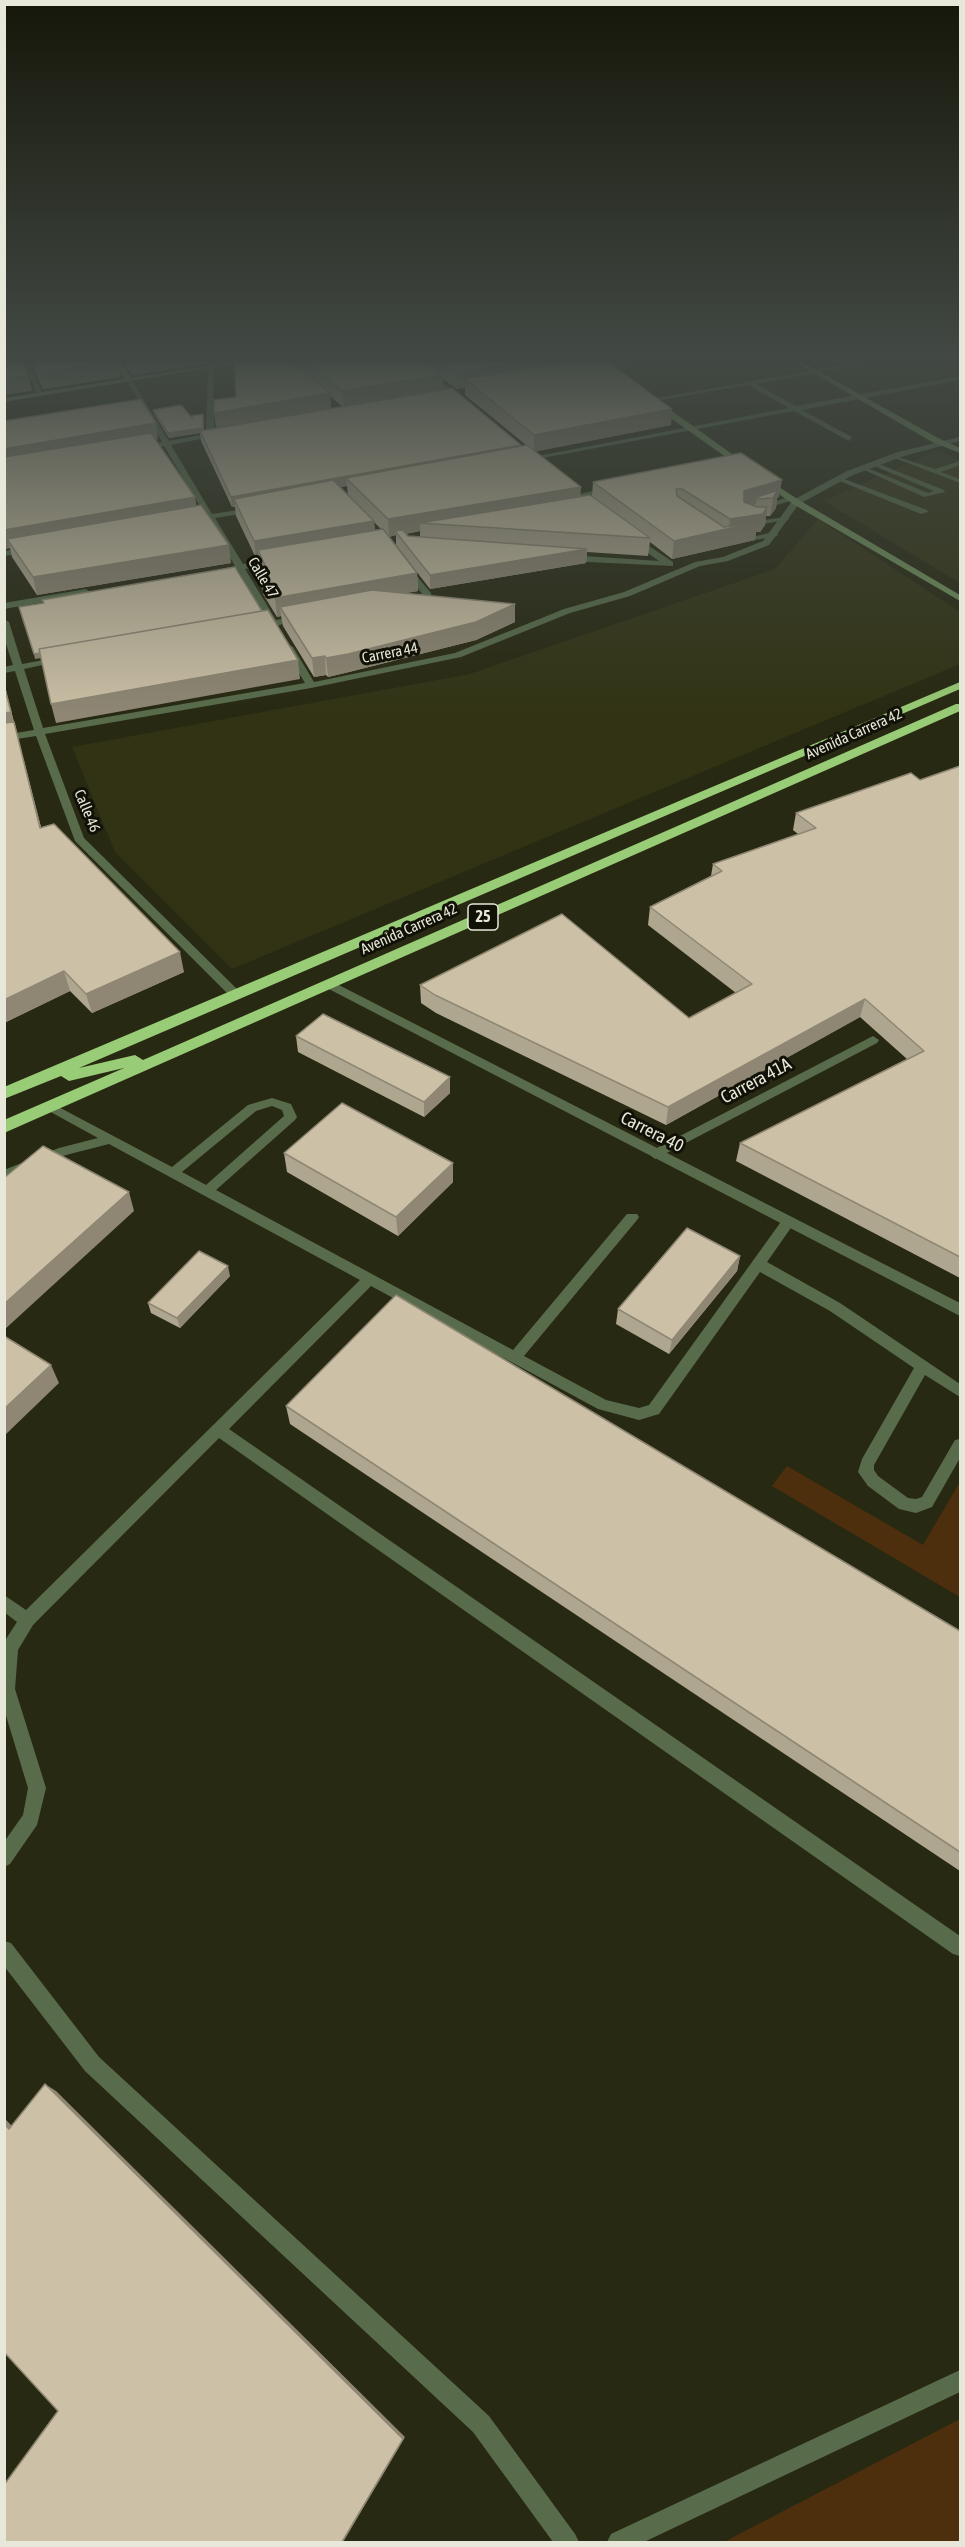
<!DOCTYPE html>
<style>
body{margin:0}
#map{position:relative;width:965px;height:2547px;overflow:hidden;background:#282912;font-family:"Asap Condensed",sans-serif}
canvas{display:block}
.frame{position:absolute;inset:0;border:6px solid #e7e8da;pointer-events:none}
</style>
<div id="map">
<canvas width="965" height="2547"></canvas>
<div class="frame"></div>
</div>
<script>
const ctx = document.querySelector('canvas').getContext('2d');
ctx.lineJoin = 'round';
function paint(path, color) { ctx.fillStyle = color; ctx.fill(path, 'evenodd'); }
const toPath = rows => new Path2D(rows.map(r => 'M' + r).join(''));
function stroke(path, color, width, dash) { ctx.strokeStyle = color; ctx.lineWidth = width; ctx.lineCap = dash ? 'butt' : 'round'; ctx.setLineDash(dash || []); ctx.stroke(path); }
function drawText(font, color, halo, rows, align = 'center') {
  ctx.font = font + ' "Asap Condensed",sans-serif'; ctx.lineWidth = 6; ctx.setLineDash([]); ctx.textBaseline = 'middle'; ctx.strokeStyle = halo; ctx.fillStyle = color; for (const [text, x, y, turn = 0] of rows) {
    ctx.save(); ctx.translate(x, y); ctx.rotate((+turn || 0) * Math.PI / 180); ctx.textAlign = isNaN(turn) ? turn : align; if (halo) ctx.strokeText(text, 0, 0); ctx.fillText(text, 0, 0); ctx.restore();
  }
}
const built = toPath([
 [938,450,960,461,960,583,824,501],
 [818,519,960,612,960,664,232,969,115,852,72,747,470,674,775,569]
]);
const green = toPath([
 [787,1466,923,1545,960,1482,960,1597,772,1486],
 [960,2419,960,2542,724,2542]
]);
const lane = toPath([
 [892,455,935,469,960,461,960,465,941,472,960,479,960,483,892,457,892,455],
 [874,462,944,490,945,492,924,497,860,468,865,467,928,493,934,491,872,465,874,462],
 [839,477,927,510,928,512,921,514,837,480,835,479,839,477],
 [791,496,795,498,794,500,759,510,755,508,791,496],
 [747,516,764,520,786,517,790,519,764,524,744,520,744,516,747,516],
 [774,532,778,534,777,536,738,543,734,541,774,532],
 [873,1036,879,1040,877,1043,659,1157,655,1159,649,1154,651,1151,873,1036],
 [272,1098,291,1104,297,1117,295,1120,216,1190,513,1350,627,1214,637,1214,639,1217,637,1220,524,1356,606,1400,639,1408,649,1405,783,1219,788,1217,795,1222,767,1262,840,1303,960,1384,960,1397,925,1375,874,1465,874,1470,878,1476,908,1498,916,1499,922,1497,955,1440,960,1439,960,1458,932,1507,916,1513,899,1509,868,1486,858,1472,862,1459,914,1368,830,1311,760,1272,659,1414,639,1420,598,1409,371,1286,229,1429,960,1936,960,1956,953,1954,219,1438,33,1625,18,1650,15,1689,46,1788,37,1825,10,1864,4,1867,4,1842,23,1815,28,1788,4,1709,4,1642,17,1622,4,1612,4,1595,26,1610,360,1280,109,1144,66,1155,4,1179,4,1170,59,1148,98,1138,47,1110,45,1107,47,1104,51,1103,172,1167,248,1105,272,1098],
 [272,1106,282,1110,284,1116,206,1185,182,1172,256,1111,272,1106],
 [4,1941,11,1943,99,2057,489,2416,575,2534,579,2542,553,2542,473,2432,85,2071,4,1966,4,1941],
 [960,2370,960,2392,644,2542,607,2542,611,2534,960,2370]
]);
const street = toPath([
 [23,362,29,362,43,395,37,394,23,362],
 [408,362,415,362,468,401,461,403,408,362],
 [625,362,637,362,593,372,590,370,625,362],
 [860,362,873,362,756,384,796,406,960,376,960,380,802,410,852,437,849,441,794,411,521,462,517,460,789,408,748,385,650,402,646,400,860,362],
 [208,366,213,367,214,433,221,432,225,434,171,445,212,514,258,507,258,511,215,518,243,564,282,559,282,563,245,569,276,620,302,615,307,618,305,620,279,625,275,629,270,626,252,628,252,624,268,621,238,570,217,574,213,571,235,566,208,519,190,522,186,520,205,515,164,446,141,450,137,448,162,442,126,378,131,379,169,441,206,434,208,366],
 [960,437,960,441,904,456,853,475,799,504,769,545,728,561,700,566,630,596,570,613,461,657,311,688,45,734,84,838,240,992,240,998,232,998,75,841,36,736,4,741,4,735,34,730,15,671,4,673,4,667,13,665,4,638,4,619,9,622,22,664,60,657,65,660,24,669,43,728,305,683,283,647,288,644,293,647,314,682,455,653,564,609,624,592,695,562,723,557,763,541,793,500,847,471,898,452,960,437],
 [611,487,614,487,614,491,579,497,575,495,611,487],
 [634,536,673,562,673,566,568,561,564,558,568,555,659,561,631,541,630,539,634,536],
 [31,547,34,548,34,552,4,556,4,551,31,547],
 [406,563,431,593,431,597,403,602,403,598,422,594,402,566,406,563],
 [86,589,90,592,89,594,4,609,4,603,86,589],
 [329,980,960,1303,960,1316,325,987,325,981,329,980]
]);
const secondary = toPath([
 [116,362,122,362,131,378,231,362,245,362,4,402,4,398,124,379,116,362],
 [795,362,802,362,938,438,960,448,960,453,932,442,795,362],
 [652,401,658,401,750,467,743,469,652,405,652,401],
 [765,478,799,500,960,595,960,601,793,504,762,482,762,478,765,478]
]);
const highway = toPath([
 [960,682,960,689,79,1068,135,1055,143,1060,956,704,960,704,960,711,4,1133,4,1120,124,1068,69,1081,61,1076,4,1099,4,1087,960,682]
]);
const wall = toPath([
 [31,362,118,362,120,377,43,389],
 [124,362,214,362,132,375],
 [235,362,614,362,609,362,671,425,535,451,580,497,592,496,593,482,779,497,777,498,776,508,770,516,766,516,765,525,760,532,756,532,755,540,672,559,650,542,648,556,587,552,586,563,430,589,396,545,396,535,389,537,417,573,418,591,406,593,515,622,476,640,349,672,328,677,326,675,314,677,283,626,281,616,277,617,263,594,261,576,263,574,260,568,259,558,256,558,236,516,235,507,232,507,201,441,200,433,169,438,154,414,153,410,191,418,203,414,204,431,216,428,236,397],
 [443,379,457,389,465,387,465,395,526,445,521,446,443,389],
 [330,396,343,407,331,409],
 [347,486,348,495,340,487],
 [374,522,381,529,375,530],
 [420,531,420,537,408,536,406,534],
 [4,421,158,439,155,440,231,563,37,595,12,557,10,548,4,549],
 [4,683,41,827,184,972,92,1013,70,991,4,1023],
 [960,766,960,1278,736,1161,740,1143,907,1059,860,1017,666,1125,436,1013,421,1003,420,985,689,1018,736,993,648,925,650,907,711,876,713,864,798,834,793,830,796,813,920,780],
 [296,1036,450,1093,424,1117,298,1052],
 [284,1153,453,1163,453,1182,398,1236,287,1172],
 [740,1256,737,1271,669,1354,616,1324,618,1309],
 [230,1276,180,1328,151,1313,148,1303],
 [286,1406,960,1631,960,1871,290,1424]
]);
const shadedWall = toPath([
 [112,362,118,362,120,377,43,389,39,373],
 [129,362,214,362,132,375],
 [522,362,594,362,465,379,465,387,457,389,456,373],
 [28,375,32,391,4,395,4,379],
 [443,375,443,391,344,408,342,391],
 [330,393,331,410,216,429,214,413],
 [672,409,671,425,534,452,534,435],
 [203,414,204,432,169,438,168,433],
 [156,423,158,439,4,467,4,449],
 [521,445,521,455,346,478,347,486,237,506,234,499,235,507,232,507,231,497],
 [782,480,779,497,777,498,776,508,770,516,773,498,757,497,756,504,741,509,744,491],
 [581,487,580,505,420,523,420,531,399,535,395,531,396,535,389,537,388,519],
 [195,497,198,514,7,539,10,548,4,549,4,530],
 [767,507,765,525,760,532,756,532,755,540,672,559,674,541,729,529,730,519],
 [374,521,375,538,258,550,259,558,256,558,254,541],
 [229,545,231,563,37,595,33,577],
 [587,549,586,563,430,589,430,575],
 [417,573,418,591,285,615,280,607,281,616,277,617,275,598],
 [515,604,515,622,476,640,349,672,328,677,326,658],
 [264,619,35,659,34,654],
 [325,656,326,675,314,677,312,658],
 [298,660,300,679,56,723,51,704],
 [4,683,16,731,46,847,4,733],
 [180,952,184,972,92,1013,86,994],
 [64,971,70,991,4,1023,4,1000],
 [865,999,860,1017,666,1125,668,1107],
 [450,1077,450,1093,424,1117,424,1102],
 [453,1163,453,1182,398,1236,396,1217],
 [129,1192,134,1211,4,1330,4,1304],
 [740,1256,737,1271,669,1354,672,1340],
 [228,1266,230,1276,180,1328,177,1318],
 [51,1365,59,1383,4,1436,4,1409],
 [45,2084,56,2091,405,2437,343,2542,342,2542],
 [4,2118,21,2135,9,2129,4,2124]
]);
const building = toPath([
 [4,362,23,362,28,375,4,379,4,362],
 [34,362,112,362,39,373,34,362],
 [235,362,291,362,330,393,214,413,214,400,236,397,235,362],
 [306,362,425,362,443,375,342,391,306,362],
 [440,362,522,362,456,373,440,362],
 [564,362,608,362,672,409,534,435,465,379,564,362],
 [452,388,521,445,231,497,200,431,452,388],
 [141,399,156,423,4,449,4,421,141,399],
 [181,405,193,419,191,416,203,414,203,428,168,433,153,410,181,405],
 [151,433,195,497,4,530,4,457,151,433],
 [527,445,581,487,388,519,346,478,527,445],
 [741,453,782,480,744,491,744,502,757,507,767,507,763,514,730,519,682,489,676,489,677,496,724,527,757,522,674,541,593,482,741,453],
 [333,480,374,521,254,541,234,499,333,480],
 [778,490,773,498,759,499,757,497,778,490],
 [590,495,650,538,420,523,590,495],
 [201,505,229,545,33,577,7,539,201,505],
 [383,529,417,573,275,598,261,576,268,572,258,550,383,529],
 [403,530,408,536,587,549,430,575,395,531,403,530],
 [235,567,262,611,39,649,40,653,34,654,19,607,44,603,42,600,235,567],
 [372,590,515,604,476,622,348,654,326,658,325,656,312,658,280,607,372,590],
 [268,610,298,660,51,704,39,649,268,610],
 [4,685,11,712,4,713,4,685],
 [14,722,40,828,54,824,180,952,86,994,64,971,4,1000,4,723,14,722],
 [960,766,960,1257,740,1143,924,1051,865,999,668,1107,435,995,420,985,562,914,689,1018,752,984,650,907,722,871,713,864,816,828,796,813,911,773,920,780,960,766],
 [323,1014,450,1077,424,1102,296,1036,323,1014],
 [342,1103,453,1163,396,1217,284,1153,342,1103],
 [43,1146,129,1192,4,1304,4,1178,43,1146],
 [687,1228,740,1256,672,1340,618,1309,687,1228],
 [199,1251,228,1266,177,1318,148,1303,199,1251],
 [396,1295,960,1631,960,1852,286,1406,396,1295],
 [4,1336,51,1365,4,1409,4,1336],
 [45,2084,403,2439,342,2542,4,2542,4,2485,58,2411,4,2352,4,2124,9,2129,45,2084]
]);
const farStreetnames = [
 ["Calle 47",263,578,59],
 ["Carrera 44",390,653,-11],
 ["Avenida Carrera 42",854,734,-24],
 ["Calle 46",87,811,67],
 ["Avenida Carrera 42",409,929,-24]
];
const shields = [
 [483,917,30]
];
const shieldNames = [
 ["25",483,917]
];
const streetNames = [
 ["Carrera 41A",756,1081,-28],
 ["Carrera 40",652,1132,27]
];
paint(built, '#323314');
paint(green, '#4e2f0d');
paint(lane, '#586c4b');
paint(street, '#586c4b');
paint(secondary, '#72935d');
paint(highway, '#99cc76');
paint(wall, '#afa68f');
paint(shadedWall, '#8f8774');
paint(building, '#ccc1a6');
stroke(building, '#8f8774', 1.5);
const sky = ctx.createLinearGradient(0, 0, 0, 718);
sky.addColorStop(0, '#16170a');
sky.addColorStop(0.5, '#424944');
sky.addColorStop(1, '#42494400');
ctx.fillStyle = sky;
ctx.fillRect(0, 0, 965, 718);
drawText('15px', '#e7e8da', '#111107', farStreetnames);
for (const [x, y, w] of shields) { const box = new Path2D(); box.roundRect(x - w / 2, y - 13, w, 26, 4.5); ctx.fillStyle = '#111107'; ctx.fill(box); stroke(box, '#e7e8da', 1.5); }
drawText('bold 16px', '#e7e8da', null, shieldNames);
drawText('18px', '#e7e8da', '#111107', streetNames);
</script>
